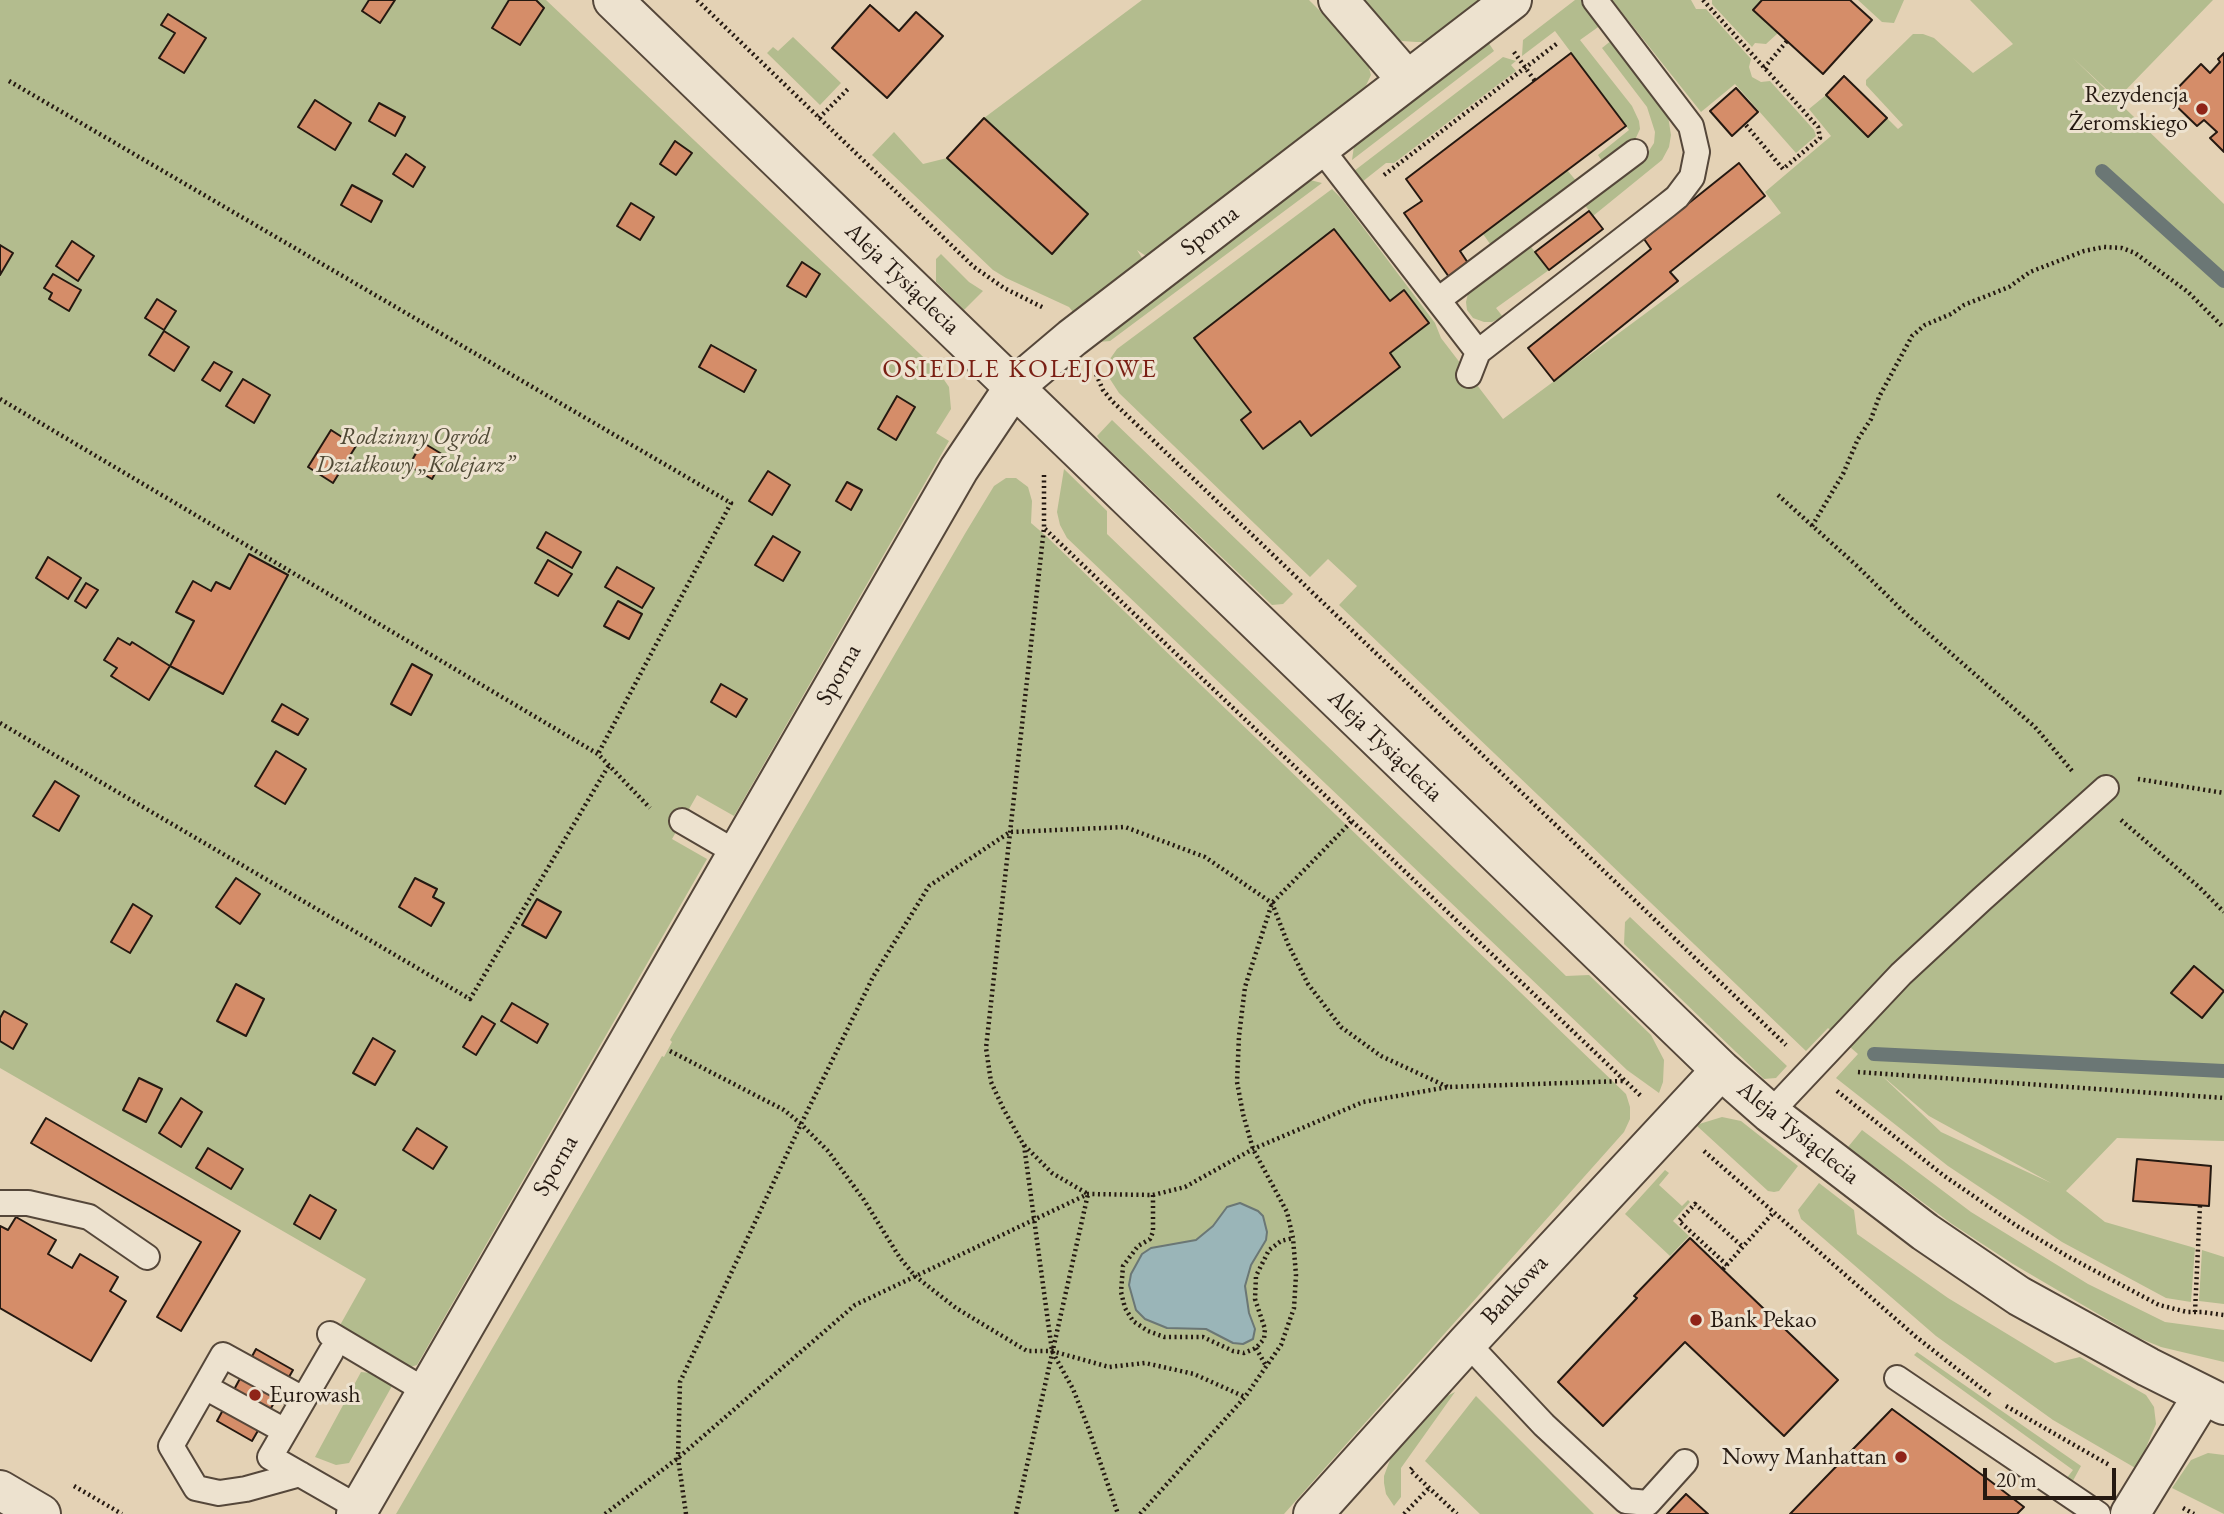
<!DOCTYPE html>
<meta charset="utf-8">
<style>
body{margin:0}
#map{position:relative;width:2224px;height:1514px;overflow:hidden;background:#e4d2b5;font-family:"EB Garamond",serif}
canvas{display:block}
.scale{position:absolute;left:1983px;top:1468px;width:133px;height:32px;box-sizing:border-box;border:4px solid #251911;border-top:0;padding-left:9px;font-size:21px;line-height:24px;white-space:nowrap;color:#251911;-webkit-text-stroke:5px #ede2cf;paint-order:stroke}
</style>
<div id="map">
<canvas width="2224" height="1514"></canvas>
<div class="scale">20 m</div>
</div>
<script>
const ctx = document.querySelector('canvas').getContext('2d');
ctx.lineJoin = 'round';
function paint(path, color) { ctx.fillStyle = color; ctx.fill(path, 'evenodd'); }
const toPath = rows => new Path2D(rows.map(r => 'M' + r).join(''));
function stroke(path, color, width, dash) { ctx.strokeStyle = color; ctx.lineWidth = width; ctx.lineCap = dash ? 'butt' : 'round'; ctx.setLineDash(dash || []); ctx.stroke(path); }
function drawText(font, color, halo, rows, align = 'center') {
  ctx.font = font + ' "EB Garamond",serif'; ctx.lineWidth = 6; ctx.setLineDash([]); ctx.textBaseline = 'middle'; ctx.strokeStyle = halo; ctx.fillStyle = color; for (const [text, x, y, turn = 0] of rows) {
    ctx.save(); ctx.translate(x, y); ctx.rotate((+turn || 0) * Math.PI / 180); ctx.textAlign = isNaN(turn) ? turn : align; if (halo) ctx.strokeText(text, 0, 0); ctx.fillText(text, 0, 0); ctx.restore();
  }
}
const green = toPath([
 [0,0,546,0,938,371,949,387,951,409,936,433,949,441,734,816,697,795,672,839,707,859,417,1365,410,1367,339,1327,366,1279,0,1068],
 [1142,0,1309,0,1346,37,1368,65,1371,75,1361,96,1146,256,1137,250,1144,261,1074,313,1069,307,1006,278,993,270,872,155,894,132,923,164,947,158,1052,254,1088,214,984,118],
 [1353,0,1487,0,1428,42,1416,42,1402,41,1383,32],
 [1575,0,1581,0,1601,25,1580,40,1632,106,1639,121,1640,129,1634,142,1604,164,1598,155,1629,130,1555,31,1522,56,1523,40],
 [1612,0,1691,0,1696,9,1706,9,1751,59,1749,67,1752,77,1761,82,1770,81,1814,130,1816,136,1796,153,1735,84,1701,112],
 [1712,0,1762,0,1778,33,1766,44,1755,43,1752,47,1712,4],
 [1858,0,1904,0,1894,23,1882,22],
 [1970,0,2213,0,2117,99,2072,57,2224,204,2224,1141,2117,1138,2066,1191,2105,1222,2195,1248,2191,1302,2166,1298,2062,1242,1948,1166,1836,1078,1858,1054,1828,1028,1806,1051,1339,605,1357,586,1328,559,1310,577,1119,393,1108,376,1110,359,1117,349,1332,189,1341,198,1435,323,1441,338,1503,419,1781,213,1765,192,1831,136,1809,109,1826,95,1868,136,1887,118,1898,129,1903,125,1866,85,1866,80,1913,34,1923,34,1934,38,1973,73,2013,44],
 [1879,1073,1929,1116,2051,1183,1941,1132],
 [793,37,841,83,820,105,767,53,773,47,778,51],
 [1612,40,1659,100,1668,116,1671,135,1669,147,1662,160,1593,216,1584,204,1645,157,1654,143,1655,132,1647,107,1602,48],
 [1488,42,1494,51,1352,160,1354,146,1365,135],
 [1503,57,1516,61,1511,65,1516,71,1394,163,1386,163,1362,182,1354,171],
 [1567,170,1578,183,1493,248,1483,234],
 [1310,180,1322,183,1110,341,1098,342,1297,186],
 [1528,243,1549,270,1496,308,1503,317,1492,322,1484,322,1473,318,1467,310,1466,302,1469,289],
 [941,254,969,282,983,291,964,310,936,282,936,259],
 [1112,420,1293,594,1283,604,1272,605,1102,443,1097,436],
 [1064,469,1107,511,1107,534,1566,976,1589,975,1651,1035,1664,1060,1663,1082,1659,1093,1627,1070,1067,538,1060,525,1057,512],
 [1006,478,1016,478,1028,487,1032,501,1031,523,1045,535,1626,1094,1630,1107,1630,1119,1624,1132,1284,1514,396,1514,662,1056,664,1057,672,1042,670,1040,966,532,994,486],
 [1630,917,1787,1066,1776,1078,1764,1079,1624,944,1625,922],
 [1722,1117,1741,1121,1798,1166,1779,1191,1774,1192,1768,1191,1696,1125],
 [1862,1130,1971,1212,2088,1284,2165,1322,2224,1330,2224,1362,2161,1347,2139,1338,2013,1264,1952,1224,1848,1147],
 [1665,1170,1669,1173,1659,1185,1682,1206,1688,1200,1690,1202,1673,1221,1689,1236,1670,1256,1625,1214],
 [1819,1183,1854,1210,1857,1234,1948,1298,2055,1363,2080,1357,2146,1395,2154,1407,2156,1424,2137,1469,2053,1420,1936,1336,1801,1219,1798,1210],
 [2202,1250,2224,1257,2224,1304,2199,1301],
 [1917,1352,2081,1466,2069,1488,2063,1483,2073,1470,1914,1355],
 [361,1372,371,1373,392,1386,349,1463,336,1465,315,1457],
 [1455,1392,1401,1468,1401,1497,1394,1506,1386,1494,1384,1483,1384,1476,1391,1457,1407,1435,1445,1397],
 [1476,1396,1594,1514,1480,1514,1425,1461],
 [2208,1453,2224,1455,2224,1514,2172,1488,2191,1460]
]);
const water = toPath([
 [1240,1203,1258,1211,1263,1216,1267,1232,1266,1240,1251,1265,1245,1286,1249,1313,1255,1329,1253,1339,1243,1344,1233,1343,1206,1329,1167,1328,1145,1319,1136,1310,1129,1285,1131,1274,1142,1254,1151,1248,1196,1240,1213,1226,1227,1207,1240,1203]
]);
const stream = toPath([
 [2102,171,2224,281],
 [1874,1054,2224,1071]
]);
const building = toPath([
 [369,0,395,0,380,23,362,11,369,0],
 [509,0,536,0,544,8,520,45,492,28,509,0],
 [1762,0,1850,0,1872,20,1823,74,1753,10,1762,0],
 [870,5,899,31,916,12,943,36,887,98,832,48,870,5],
 [168,14,206,38,184,73,159,58,175,33,161,25,168,14],
 [1571,53,1626,126,1460,251,1468,263,1449,277,1404,213,1422,201,1406,179,1571,53],
 [2224,53,2224,152,2210,138,2217,132,2204,120,2197,126,2168,98,2201,64,2210,73,2220,62,2218,59,2224,53],
 [1844,76,1887,118,1868,137,1826,95,1844,76],
 [1736,88,1758,112,1732,136,1710,111,1736,88],
 [315,100,351,123,335,150,298,127,315,100],
 [379,103,405,117,395,136,369,121,379,103],
 [984,118,1088,214,1052,254,947,158,984,118],
 [675,141,692,153,676,175,660,164,675,141],
 [406,154,425,167,413,187,393,174,406,154],
 [1739,163,1765,196,1670,272,1678,281,1554,381,1528,348,1651,249,1644,239,1739,163],
 [352,185,382,201,371,222,341,205,352,185],
 [631,203,654,217,640,240,617,226,631,203],
 [1589,211,1603,229,1549,270,1535,252,1589,211],
 [1334,229,1390,301,1404,290,1429,323,1390,353,1400,367,1311,436,1300,421,1263,449,1241,420,1251,412,1194,338,1334,229],
 [72,241,94,256,78,281,56,266,72,241],
 [0,245,13,253,0,275,0,245],
 [802,262,820,274,806,297,787,286,802,262],
 [53,274,81,290,69,311,49,299,52,293,44,288,53,274],
 [157,299,176,311,164,330,145,318,157,299],
 [164,331,189,347,174,371,149,355,164,331],
 [711,345,756,370,744,392,699,367,711,345],
 [214,362,232,372,220,391,202,380,214,362],
 [243,379,270,395,254,423,226,406,243,379],
 [897,396,915,407,896,440,878,429,897,396],
 [331,430,356,446,333,483,308,467,331,430],
 [422,442,445,456,432,479,409,466,422,442],
 [768,471,790,485,772,515,749,501,768,471],
 [847,482,862,490,851,510,836,501,847,482],
 [546,532,581,552,572,568,537,548,546,532],
 [773,536,800,552,783,581,755,565,773,536],
 [249,554,288,575,223,694,170,666,194,621,176,612,193,581,211,591,216,582,230,589,249,554],
 [48,557,81,578,68,599,36,578,48,557],
 [548,560,572,574,558,596,535,583,548,560],
 [617,567,654,588,642,608,605,587,617,567],
 [86,583,98,590,86,608,75,601,86,583],
 [618,601,642,614,629,639,604,626,618,601],
 [118,638,130,645,132,642,170,666,149,700,111,676,117,668,104,660,118,638],
 [412,664,432,675,411,715,391,704,412,664],
 [721,684,747,699,736,717,711,702,721,684],
 [282,704,308,719,298,735,272,721,282,704],
 [276,751,306,769,285,804,255,786,276,751],
 [55,781,79,796,59,831,33,816,55,781],
 [236,878,260,894,240,924,216,907,236,878],
 [415,878,437,889,433,897,444,903,431,926,399,907,415,878],
 [537,899,561,912,546,938,522,925,537,899],
 [133,904,152,916,130,953,111,942,133,904],
 [2194,966,2224,991,2202,1018,2171,993,2194,966],
 [236,984,264,999,246,1036,217,1021,236,984],
 [512,1003,548,1024,537,1043,501,1021,512,1003],
 [4,1011,27,1024,13,1049,0,1041,0,1018,4,1011],
 [482,1016,495,1024,476,1055,463,1047,482,1016],
 [373,1038,395,1051,375,1085,353,1073,373,1038],
 [139,1078,162,1089,146,1122,123,1110,139,1078],
 [181,1098,202,1112,181,1147,159,1133,181,1098],
 [46,1118,240,1231,181,1331,157,1317,201,1242,31,1143,46,1118],
 [417,1128,447,1147,433,1169,403,1150,417,1128],
 [208,1148,243,1169,231,1189,196,1168,208,1148],
 [2137,1159,2211,1166,2209,1206,2133,1201,2137,1159],
 [310,1195,336,1210,320,1239,294,1224,310,1195],
 [16,1217,56,1240,48,1254,72,1268,80,1254,118,1277,110,1291,126,1301,91,1361,0,1308,0,1226,8,1230,16,1217],
 [1690,1238,1838,1380,1784,1436,1685,1342,1603,1426,1558,1382,1637,1298,1634,1296,1690,1238],
 [256,1349,293,1370,252,1441,217,1421,256,1349],
 [1892,1409,1989,1480,2024,1507,2017,1514,1790,1514,1892,1409],
 [1686,1494,1708,1514,1667,1514,1686,1494]
]);
const path = toPath([
 [697,0,974,267,1004,288,1044,308],
 [1703,0,1818,127,1820,138,1783,169,1745,124],
 [1514,52,1535,81],
 [1764,68,1787,41],
 [9,81,731,503,598,754],
 [819,118,848,89],
 [1384,175,1559,42],
 [1096,374,1103,390,1112,401,1786,1045],
 [0,399,598,754,650,808],
 [1778,495,1856,565,1905,613,2035,727,2073,772],
 [1812,526,1843,474,1858,439,1871,419,1879,397,1912,336,1925,325,1951,314,1964,305,2009,287,2030,272,2084,251,2104,247,2122,248,2135,253,2188,292,2224,328],
 [1045,529,1642,1097],
 [0,723,470,999,609,765],
 [2138,779,2224,793],
 [2121,820,2199,887,2224,912],
 [670,1051,784,1110,801,1124,828,1151,864,1200,900,1258,915,1276,956,1308,1027,1351,1052,1351,1109,1367,1145,1363,1194,1374,1245,1397],
 [1858,1072,2224,1098],
 [1837,1091,1943,1175,2017,1226,2067,1256,2159,1305,2187,1312,2202,1312,2224,1315],
 [1024,1145,1052,1351,1073,1389,1088,1427,1118,1514],
 [1704,1151,1915,1336,1990,1395],
 [1153,1195,1153,1232,1150,1239,1138,1246,1123,1266,1121,1292,1125,1308,1133,1321,1148,1331,1164,1337,1203,1337,1233,1351,1244,1353,1256,1348,1264,1339,1265,1329,1255,1299,1256,1276,1269,1250,1281,1241,1293,1238],
 [1727,1265,1679,1221,1695,1204,1743,1247],
 [1723,1269,1774,1212],
 [2195,1312,2200,1205],
 [1256,1348,1266,1366],
 [2006,1406,2111,1466],
 [1412,1468,1410,1470,1457,1514],
 [74,1486,122,1514],
 [2183,1508,2194,1514],
 [605,1514,678,1458,855,1305,1088,1194,1153,1195,1185,1187,1253,1149,1363,1102,1448,1087,1624,1081],
 [686,1514,678,1458,680,1382,801,1124,873,977,929,886,1010,832,1125,827,1205,857,1272,903,1288,944,1308,984,1341,1027,1381,1056,1448,1087],
 [1016,1514,1088,1194,1052,1173,1023,1144,1003,1108,991,1082,986,1048,1044,528,1044,475],
 [1140,1514,1245,1397,1281,1345,1294,1308,1296,1275,1293,1238,1287,1212,1253,1149,1243,1114,1237,1082,1239,1036,1245,987,1272,903,1352,821],
 [1404,1514,1429,1488]
]);
const service = toPath([
 [1319,146,1478,352,1667,205,1677,197,1692,177,1697,152,1691,126,1595,0],
 [1438,300,1635,152],
 [1469,375,1478,352],
 [682,821,737,853],
 [1770,1113,1901,974,1982,899,2106,788],
 [0,1203,28,1203,89,1217,147,1257],
 [330,1334,426,1391],
 [1467,1343,1544,1425,1626,1501,1648,1503,1685,1462],
 [331,1352,270,1457,359,1508],
 [1897,1378,2098,1514],
 [205,1387,285,1431],
 [300,1474,246,1489,219,1493,196,1488,171,1446,223,1355,303,1399]
]);
const minor = toPath([
 [613,0,1721,1070,1770,1113,1925,1232,2019,1296,2148,1367,2224,1405],
 [1338,0,1407,80],
 [356,1514,959,469,1014,387,1072,338,1512,0],
 [1313,1514,1467,1343,1721,1070],
 [2130,1514,2203,1395]
]);
const tertiary = toPath([
 [0,1490,41,1514]
]);
const markers = [
 [2202,109,7,"#8f2418"],
 [1696,1320,7,"#8f2418"],
 [255,1395,7,"#8f2418"],
 [1901,1457,7,"#8f2418"]
];
const poiNames = [
 ["Rezydencja",2188,95],
 ["Żeromskiego",2188,123],
 ["Bank Pekao",1710,1320,"left"],
 ["Eurowash",269,1395,"left"],
 ["Nowy Manhattan",1887,1457]
];
const streetNames = [
 ["Sporna",1210,231,-38],
 ["Aleja Tysiąclecia",902,279,44],
 ["Sporna",839,675,-60],
 ["Aleja Tysiąclecia",1385,746,44],
 ["Aleja Tysiąclecia",1798,1133,39],
 ["Sporna",556,1166,-60],
 ["Bankowa",1515,1290,-47]
];
const parkNames = [
 ["Rodzinny Ogród",415,437],
 ["Działkowy „Kolejarz”",415,465]
];
const neighbourhoodNames = [
 ["OSIEDLE KOLEJOWE",1020,370]
];
paint(green, '#b3bc8e');
paint(water, '#9ab5b8');
stroke(water, '#6b7775', 2);
stroke(stream, '#6b7775', 14);
paint(building, '#d58d69');
stroke(building, '#251911', 2);
stroke(service, '#55473a', 28);
stroke(minor, '#55473a', 42);
stroke(tertiary, '#55473a', 42);
stroke(path, '#251911', 4.5, [2, 3.5]);
stroke(service, '#ede2cf', 24);
stroke(minor, '#ede2cf', 38);
stroke(tertiary, '#ede2cf', 38);
for (const [x, y, r, color] of markers) { const dot = new Path2D(); dot.arc(x, y, r, 0, 2 * Math.PI); ctx.fillStyle = color; ctx.fill(dot); stroke(dot, '#ede2cf', 2.5); }
drawText('24px', '#251911', '#ede2cf', poiNames, 'right');
drawText('24px', '#251911', '#ede2cf', streetNames);
drawText('italic 24px', '#504a36', '#ede2cf', parkNames);
ctx.letterSpacing = '2px';
drawText('26px', '#7a1f14', '#ede2cf', neighbourhoodNames);
ctx.letterSpacing = '0px';
</script>
